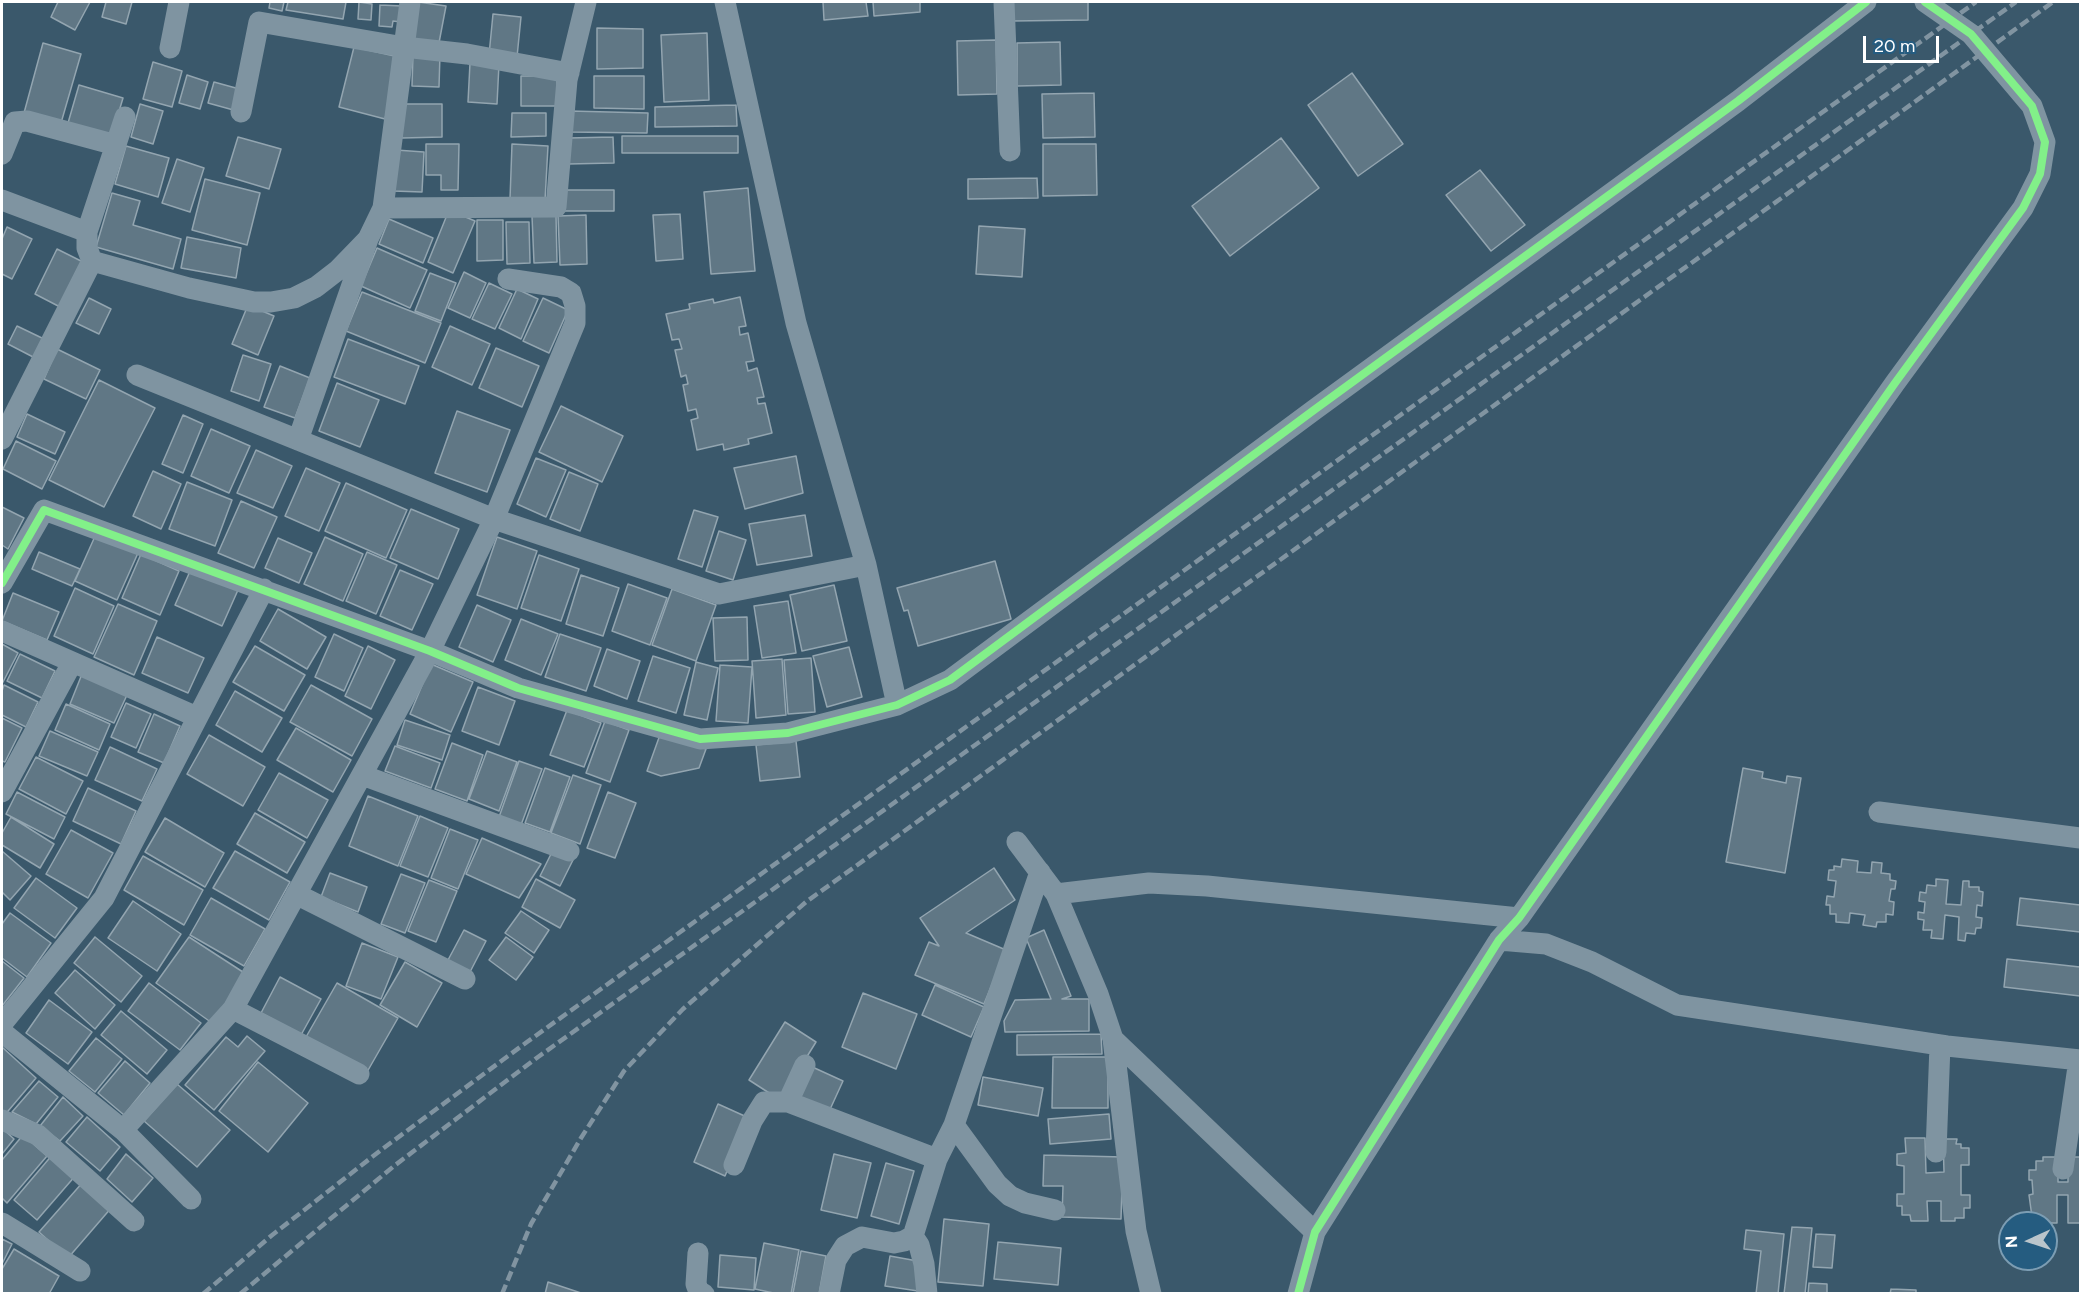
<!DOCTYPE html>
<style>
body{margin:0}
#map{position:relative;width:2082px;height:1295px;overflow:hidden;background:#3a586b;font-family:Figtree,sans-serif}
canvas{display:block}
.frame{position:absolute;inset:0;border:3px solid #fff;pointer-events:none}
.north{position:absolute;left:1998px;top:1211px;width:60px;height:60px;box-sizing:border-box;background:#255c80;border:2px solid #7c9db3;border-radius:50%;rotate:267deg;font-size:16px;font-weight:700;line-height:24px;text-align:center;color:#fff}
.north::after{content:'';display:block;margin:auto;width:21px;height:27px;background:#bac5cb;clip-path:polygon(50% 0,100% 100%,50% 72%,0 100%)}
.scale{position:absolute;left:1863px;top:36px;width:76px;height:27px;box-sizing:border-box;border:3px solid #fff;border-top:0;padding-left:8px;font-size:18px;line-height:21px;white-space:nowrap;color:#fff;-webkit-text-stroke:4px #255c80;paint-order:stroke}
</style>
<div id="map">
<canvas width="2082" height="1295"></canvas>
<div class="frame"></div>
<div class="north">N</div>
<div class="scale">20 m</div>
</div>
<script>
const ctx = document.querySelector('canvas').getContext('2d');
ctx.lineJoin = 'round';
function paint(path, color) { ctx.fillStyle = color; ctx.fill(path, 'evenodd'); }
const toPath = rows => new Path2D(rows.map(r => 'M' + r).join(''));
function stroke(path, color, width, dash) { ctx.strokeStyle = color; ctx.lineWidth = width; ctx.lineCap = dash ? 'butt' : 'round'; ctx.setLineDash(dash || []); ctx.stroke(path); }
const building = toPath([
 [58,2,90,2,75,30,51,17,58,2],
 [106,2,132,2,126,24,102,17,106,2],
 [270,2,284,2,282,11,269,8,270,2],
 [288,2,346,2,343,19,286,10,288,2],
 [359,2,372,4,371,20,358,19,359,2],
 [418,2,446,6,438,48,411,43,418,2],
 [823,2,866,2,868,16,824,20,823,2],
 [873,2,920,2,920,12,874,16,873,2],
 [1011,2,1088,2,1088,20,1012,21,1011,2],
 [380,5,402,6,401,22,393,21,392,27,379,26,380,5],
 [493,14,521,17,517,57,489,55,493,14],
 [597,28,643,29,643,68,597,69,597,28],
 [707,33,709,100,664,102,661,35,707,33],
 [996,40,997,94,958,95,957,41,996,40],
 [1060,42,1061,85,1017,86,1017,43,1060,42],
 [43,43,81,54,61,123,24,113,43,43],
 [354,47,399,57,385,119,339,107,354,47],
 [413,54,440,54,439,87,412,86,413,54],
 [153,62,182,71,172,107,143,99,153,62],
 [470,63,499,64,497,104,468,102,470,63],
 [1352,73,1403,144,1358,176,1308,105,1352,73],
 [187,75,208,82,200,109,179,103,187,75],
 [521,76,557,76,557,106,521,106,521,76],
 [594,76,644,76,644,109,594,108,594,76],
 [214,82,243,90,237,111,208,103,214,82],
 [79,85,123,98,112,135,68,123,79,85],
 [1094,93,1095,137,1043,138,1042,94,1094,93],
 [140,104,163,111,153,144,131,137,140,104],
 [401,104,442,104,442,137,402,138,401,104],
 [736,105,737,126,655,127,655,107,736,105],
 [570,111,648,113,647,133,570,132,570,111],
 [512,113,546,113,546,136,511,137,512,113],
 [622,136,738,136,738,153,622,153,622,136],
 [238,137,281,149,269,189,226,176,238,137],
 [613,137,614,163,568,164,568,138,613,137],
 [1281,138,1319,188,1230,256,1192,206,1281,138],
 [426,144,459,144,458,190,441,190,441,175,426,175,426,144],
 [512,144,548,146,545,200,510,199,512,144],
 [1043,144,1096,144,1097,195,1043,196,1043,144],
 [126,146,169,158,158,197,115,184,126,146],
 [396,150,424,152,422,192,393,191,396,150],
 [177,159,204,168,190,212,162,203,177,159],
 [1480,170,1525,225,1491,251,1446,195,1480,170],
 [1037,178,1038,198,968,199,968,179,1037,178],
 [205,179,260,193,247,245,192,230,205,179],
 [748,188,755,271,711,274,704,192,748,188],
 [562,190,614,190,614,211,562,211,562,190],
 [112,193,140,201,133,225,181,239,173,269,96,247,112,193],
 [449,210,475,221,453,273,428,262,449,210],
 [680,214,683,259,656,261,653,215,680,214],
 [556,215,557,262,534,263,532,216,556,215],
 [586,215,587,264,560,265,558,216,586,215],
 [389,219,433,238,423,263,379,244,389,219],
 [477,220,503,220,503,260,477,261,477,220],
 [506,222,529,222,530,263,507,264,506,222],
 [979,226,1025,229,1022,277,976,274,979,226],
 [7,227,32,239,12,279,2,274,2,239,7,227],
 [187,237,241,248,236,278,181,268,187,237],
 [377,248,427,270,410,308,361,286,377,248],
 [57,249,85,263,62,308,35,294,57,249],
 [464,272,486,283,470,318,448,308,464,272],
 [430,273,456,283,441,321,415,311,430,273],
 [489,283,512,294,495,329,472,319,489,283],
 [517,289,538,299,521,339,499,328,517,289],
 [362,292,441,323,425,363,346,331,362,292],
 [740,297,746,326,739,327,740,335,748,333,754,361,746,362,748,371,757,368,764,397,757,398,758,404,765,403,772,433,748,439,749,444,724,450,723,444,697,450,691,420,698,418,696,409,688,411,683,385,688,384,686,375,681,377,675,350,682,349,679,339,672,340,666,314,690,309,689,304,713,299,714,303,740,297],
 [89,298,111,309,99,334,76,323,89,298],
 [543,298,568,310,549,353,523,341,543,298],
 [248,305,274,316,258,355,232,344,248,305],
 [17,326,44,339,35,358,8,344,17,326],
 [450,326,490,344,472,385,432,367,450,326],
 [348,339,419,366,405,404,334,377,348,339],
 [496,348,539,366,522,407,479,388,496,348],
 [57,349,100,370,86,399,44,379,57,349],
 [243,355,271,364,259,401,231,391,243,355],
 [280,366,310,378,295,418,264,407,280,366],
 [99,380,155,408,104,507,49,480,99,380],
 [337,383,379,400,360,447,319,431,337,383],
 [561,406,623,436,602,482,539,452,561,406],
 [457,411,510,430,487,492,435,473,457,411],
 [27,414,65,432,55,454,17,437,27,414],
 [183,415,203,424,183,473,162,464,183,415],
 [211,429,250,446,229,493,191,476,211,429],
 [16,441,56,461,42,489,3,469,16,441],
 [256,450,292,466,273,508,237,493,256,450],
 [796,456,803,493,745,509,734,468,796,456],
 [536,458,566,470,546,517,517,504,536,458],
 [306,468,340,483,319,531,285,516,306,468],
 [153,471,181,484,161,529,133,516,153,471],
 [569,472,598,484,580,531,550,519,569,472],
 [187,482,232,500,215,546,169,529,187,482],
 [346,483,407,510,386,558,325,531,346,483],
 [241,501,277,517,254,568,218,553,241,501],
 [2,507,24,518,8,549,2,545,2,507],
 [411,509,459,529,438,579,390,558,411,509],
 [694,510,718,517,702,567,678,559,694,510],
 [805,515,812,556,757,565,749,524,805,515],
 [719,531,746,540,733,580,706,571,719,531],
 [96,534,138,553,117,600,75,581,96,534],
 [325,537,363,554,343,601,304,584,325,537],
 [497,537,537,551,517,609,477,595,497,537],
 [278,538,312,553,299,583,265,568,278,538],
 [39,552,80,569,72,586,32,569,39,552],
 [367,552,397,565,376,614,346,601,367,552],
 [141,554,179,571,160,615,122,598,141,554],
 [539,555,579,569,561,621,521,608,539,555],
 [995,561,1011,619,918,646,908,610,904,611,897,588,995,561],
 [191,569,238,590,222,626,175,605,191,569],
 [400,570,433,584,412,630,380,616,400,570],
 [581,575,619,588,603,636,566,624,581,575],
 [628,584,667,598,650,645,612,631,628,584],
 [834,585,847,641,802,651,790,595,834,585],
 [75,588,114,606,93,654,54,636,75,588],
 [672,589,716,605,696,661,652,645,672,589],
 [13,593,59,612,47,640,2,621,13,593],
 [788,601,796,653,762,658,754,606,788,601],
 [118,604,157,621,134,675,94,657,118,604],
 [477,605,511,620,493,662,459,647,477,605],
 [278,609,326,637,307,669,260,641,278,609],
 [747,617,748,660,715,661,713,618,747,617],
 [521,619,558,634,541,675,505,660,521,619],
 [334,634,363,648,344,691,315,677,334,634],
 [560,634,601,648,586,691,545,677,560,634],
 [157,637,204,658,188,693,142,673,157,637],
 [2,644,18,653,2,684,2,644],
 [255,646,305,675,284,711,233,682,255,646],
 [368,646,395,660,371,709,345,696,368,646],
 [849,647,862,697,827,707,813,656,849,647],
 [607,649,640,661,627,699,594,686,607,649],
 [20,654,55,671,42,698,7,681,20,654],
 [653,656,690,668,676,713,638,701,653,656],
 [811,658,815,712,788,714,784,660,811,658],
 [782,659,786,715,756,718,752,661,782,659],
 [696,662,718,668,707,720,684,715,696,662],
 [431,664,473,682,451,732,410,714,431,664],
 [720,665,752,667,748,723,716,721,720,665],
 [82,674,127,695,114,723,70,704,82,674],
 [4,685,38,702,26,727,2,715,2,691,4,685],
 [311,685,372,719,352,756,290,722,311,685],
 [478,687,515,701,499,745,462,731,478,687],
 [235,691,282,718,262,752,216,725,235,691],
 [126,703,151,714,136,748,111,737,126,703],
 [66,704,110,724,99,750,55,730,66,704],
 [567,710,601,723,584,767,550,755,567,710],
 [154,714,180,726,164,763,138,752,154,714],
 [2,718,22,728,5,762,2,761,2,718],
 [405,720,450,735,442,760,397,745,405,720],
 [605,721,629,730,610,782,586,773,605,721],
 [296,728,351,760,333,792,277,760,296,728],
 [50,731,98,752,87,776,39,756,50,731],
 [661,732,706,749,699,768,661,776,647,771,661,732],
 [209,735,265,767,243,806,187,774,209,735],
 [796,741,800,777,760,781,756,745,796,741],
 [452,743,483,755,467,801,435,789,452,743],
 [395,746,440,763,431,788,385,771,395,746],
 [110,747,157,769,142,801,95,780,110,747],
 [487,751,517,762,499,811,469,799,487,751],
 [36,757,83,781,66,814,19,789,36,757],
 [519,761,542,769,521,825,499,817,519,761],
 [545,768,570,777,550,832,525,823,545,768],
 [1743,768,1763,772,1762,778,1786,783,1787,776,1801,778,1785,873,1726,862,1743,768],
 [279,773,328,800,307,838,258,810,279,773],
 [573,775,601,785,580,844,551,833,573,775],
 [88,788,136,811,121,844,73,821,88,788],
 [17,792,65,817,54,839,6,814,17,792],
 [608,792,636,803,615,858,587,848,608,792],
 [368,796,418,816,398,866,349,846,368,796],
 [255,813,305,842,287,873,237,844,255,813],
 [420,816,448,828,428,877,400,866,420,816],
 [11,817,54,844,40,868,2,845,2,833,11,817],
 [165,818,224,853,205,887,145,852,165,818],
 [450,829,478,840,458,889,431,878,450,829],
 [71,830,113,853,88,898,46,874,71,830],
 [482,838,541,864,519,898,466,874,482,838],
 [553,850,573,860,560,886,540,876,553,850],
 [2,851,31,876,10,900,2,892,2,851],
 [235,851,290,882,269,920,213,888,235,851],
 [143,856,203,890,184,925,124,890,143,856],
 [1842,859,1858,861,1857,872,1871,873,1872,862,1882,863,1881,873,1890,874,1890,880,1896,881,1895,889,1891,889,1889,901,1894,902,1893,915,1886,914,1886,922,1877,922,1876,927,1863,925,1865,915,1850,913,1849,923,1836,922,1836,914,1830,914,1830,905,1826,905,1827,896,1834,897,1836,881,1828,880,1829,870,1834,870,1834,866,1841,867,1842,859],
 [994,868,1015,900,966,933,1006,950,984,1004,915,975,929,942,939,946,920,918,994,868],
 [330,873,367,887,358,912,321,897,330,873],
 [401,874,425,883,405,933,381,924,401,874],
 [36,878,77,908,55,938,14,908,36,878],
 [536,879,575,900,560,928,522,907,536,879],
 [1936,879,1948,880,1946,904,1961,905,1963,881,1969,881,1969,887,1979,887,1979,891,1983,892,1982,906,1977,905,1976,917,1982,918,1981,928,1976,928,1975,934,1966,933,1965,941,1958,940,1959,917,1945,915,1943,939,1931,938,1932,930,1923,930,1924,920,1918,919,1918,912,1924,913,1925,902,1919,901,1920,892,1926,893,1927,885,1936,886,1936,879],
 [429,880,457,891,436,942,408,931,429,880],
 [211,898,265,929,244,966,190,935,211,898],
 [2020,898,2080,905,2080,932,2017,925,2020,898],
 [133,901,181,934,157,971,108,938,133,901],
 [521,911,549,930,534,953,505,933,521,911],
 [10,913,51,943,27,977,2,958,2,924,10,913],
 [464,930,486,941,470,972,448,960,464,930],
 [1044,930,1071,996,1062,999,1089,999,1089,1031,1005,1032,1004,1021,1015,1000,1051,999,1026,938,1044,930],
 [95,937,142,976,121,1002,74,963,95,937],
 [189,937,246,974,212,1023,156,983,189,937],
 [506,937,533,957,516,980,489,960,506,937],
 [362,943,398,957,381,999,346,986,362,943],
 [2007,959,2080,967,2080,996,2004,987,2007,959],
 [2,961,24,978,2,1006,2,961],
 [405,962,442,983,417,1027,380,1005,405,962],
 [75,970,115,1005,95,1029,55,993,75,970],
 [280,977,321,999,301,1035,261,1013,280,977],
 [149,983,201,1023,180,1050,128,1011,149,983],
 [337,983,398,1018,367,1072,306,1037,337,983],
 [935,985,984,1007,971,1037,922,1015,935,985],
 [863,993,917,1014,896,1069,842,1047,863,993],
 [49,1000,92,1032,68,1064,26,1033,49,1000],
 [121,1011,167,1050,147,1074,101,1035,121,1011],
 [785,1022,816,1042,780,1100,749,1080,785,1022],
 [1101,1034,1102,1054,1017,1055,1017,1035,1101,1034],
 [247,1036,265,1051,214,1110,185,1085,226,1037,238,1047,247,1036],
 [96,1038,122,1059,95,1092,69,1071,96,1038],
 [2,1047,36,1078,3,1117,2,1115,2,1047],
 [1053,1057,1108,1057,1108,1108,1052,1108,1053,1057],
 [125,1061,150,1083,124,1115,98,1093,125,1061],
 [258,1062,308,1103,268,1152,219,1111,258,1062],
 [808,1065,843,1081,827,1116,793,1100,808,1065],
 [983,1077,1043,1088,1038,1116,978,1105,983,1077],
 [39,1081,58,1097,36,1124,12,1112,39,1081],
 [177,1084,230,1130,197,1167,144,1121,177,1084],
 [63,1097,83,1116,60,1141,40,1126,63,1097],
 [718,1104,749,1118,725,1176,694,1162,718,1104],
 [1109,1114,1111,1139,1050,1144,1048,1119,1109,1114],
 [87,1117,120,1147,100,1171,66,1142,87,1117],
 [2,1128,14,1139,2,1154,2,1128],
 [23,1135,47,1156,7,1203,2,1198,2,1160,23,1135],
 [1905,1138,1925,1138,1926,1173,1944,1172,1943,1139,1957,1139,1956,1144,1961,1144,1961,1148,1969,1148,1969,1165,1961,1165,1961,1195,1970,1195,1970,1208,1964,1208,1964,1218,1955,1218,1955,1221,1941,1221,1941,1201,1927,1201,1928,1221,1911,1221,1910,1215,1902,1215,1902,1206,1897,1206,1897,1194,1904,1194,1904,1166,1897,1165,1897,1154,1906,1153,1905,1138],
 [53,1154,76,1175,37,1220,14,1200,53,1154],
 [126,1154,153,1178,132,1202,107,1179,126,1154],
 [834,1154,871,1163,857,1218,821,1210,834,1154],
 [1044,1155,1123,1157,1121,1219,1062,1217,1063,1186,1043,1186,1044,1155],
 [2043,1157,2058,1157,2058,1182,2068,1182,2068,1157,2080,1157,2080,1223,2068,1223,2068,1195,2057,1195,2057,1223,2040,1223,2040,1217,2032,1217,2029,1195,2033,1194,2032,1180,2029,1180,2029,1170,2036,1170,2036,1161,2043,1161,2043,1157],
 [886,1163,914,1171,899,1224,871,1216,886,1163],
 [83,1182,112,1207,68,1258,39,1232,83,1182],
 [944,1219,989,1224,983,1286,938,1282,944,1219],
 [1792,1227,1812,1228,1805,1294,1784,1294,1792,1227],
 [1746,1230,1784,1234,1778,1294,1756,1294,1761,1251,1744,1249,1746,1230],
 [1816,1234,1835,1235,1832,1268,1813,1267,1816,1234],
 [2,1239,12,1244,2,1264,2,1239],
 [998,1242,1061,1248,1058,1285,994,1279,998,1242],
 [764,1243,799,1250,791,1294,778,1294,755,1289,764,1243],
 [14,1249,59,1276,49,1294,2,1294,2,1269,14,1249],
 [801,1251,826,1256,819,1294,793,1293,801,1251],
 [720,1255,756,1258,754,1290,718,1287,720,1255],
 [890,1256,923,1262,918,1291,885,1286,890,1256],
 [548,1282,584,1294,545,1294,548,1282],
 [1809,1283,1827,1284,1827,1294,1808,1294,1809,1283],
 [1891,1289,1916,1290,1916,1294,1890,1294,1891,1289]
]);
const street = toPath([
 [725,2,796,323,866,565,897,705],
 [1004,2,1010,151],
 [170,48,179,2],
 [241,112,259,22,404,47,467,54,569,73],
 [2,154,15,122,27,121,116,145],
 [2,200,87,232],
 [383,208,556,207,567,80,586,2],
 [92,261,87,248,87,232,125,117],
 [137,375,494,519,719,594,866,565],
 [2,439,92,261,189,288,254,302,271,302,294,298,316,287,338,270,368,239],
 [298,440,368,239,383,208,410,2],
 [2,583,44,510,430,651,518,688,700,739,788,733,897,705,950,680,1314,410,1738,101,1866,2],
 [2,631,197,717],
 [362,775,569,851],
 [2,792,72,663],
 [1879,812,2080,838],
 [1017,842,1056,894,1098,994,1113,1039,1136,1231,1151,1294],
 [296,894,465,979],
 [1056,894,1149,883,1207,886,1519,918],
 [1499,940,1546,944,1592,962,1677,1005,1947,1046,2080,1060],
 [233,1009,359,1074],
 [2,1024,104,898,264,589],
 [2,1032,123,1130,191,1199],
 [1113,1039,1315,1232],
 [788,1102,805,1065],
 [2,1120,38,1135,134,1221],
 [954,1125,997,1184,1010,1196,1025,1203,1055,1210],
 [123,1130,233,1009,430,651,494,519,575,323,575,306,571,293,561,287,508,279],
 [1936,1152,1940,1045],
 [734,1165,752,1121,764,1102,788,1102,937,1159],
 [2063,1169,2079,1060],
 [2,1223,80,1271],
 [913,1236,919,1245,924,1264,927,1294],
 [698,1253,696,1284,699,1292,704,1294],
 [829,1294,836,1260,845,1246,862,1237,894,1243,904,1241,913,1236,937,1159,954,1125,1040,872],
 [1298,1294,1315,1232,1499,940,1519,918,1895,383,2023,208,2040,174,2045,142,2032,106,1971,34,1925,2]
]);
const rail = toPath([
 [203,1294,271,1236,381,1150,527,1042,1976,2],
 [240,1294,394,1166,538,1057,2016,2],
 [502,1294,531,1224,581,1138,624,1071,683,1009,806,902,2053,2]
]);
const cycleway = toPath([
 [2,583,44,510,430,651,518,688,700,739,788,733,897,705,950,680,1314,410,1738,101,1866,2],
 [1298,1294,1315,1232,1499,940,1519,918,1895,383,2023,208,2040,174,2045,142,2032,106,1971,34,1925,2]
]);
paint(building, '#607785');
stroke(building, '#93a5b0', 1.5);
stroke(street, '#7f94a1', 21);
stroke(rail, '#8194a1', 4.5, [10, 4.5]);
stroke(cycleway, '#82f089', 8);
</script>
